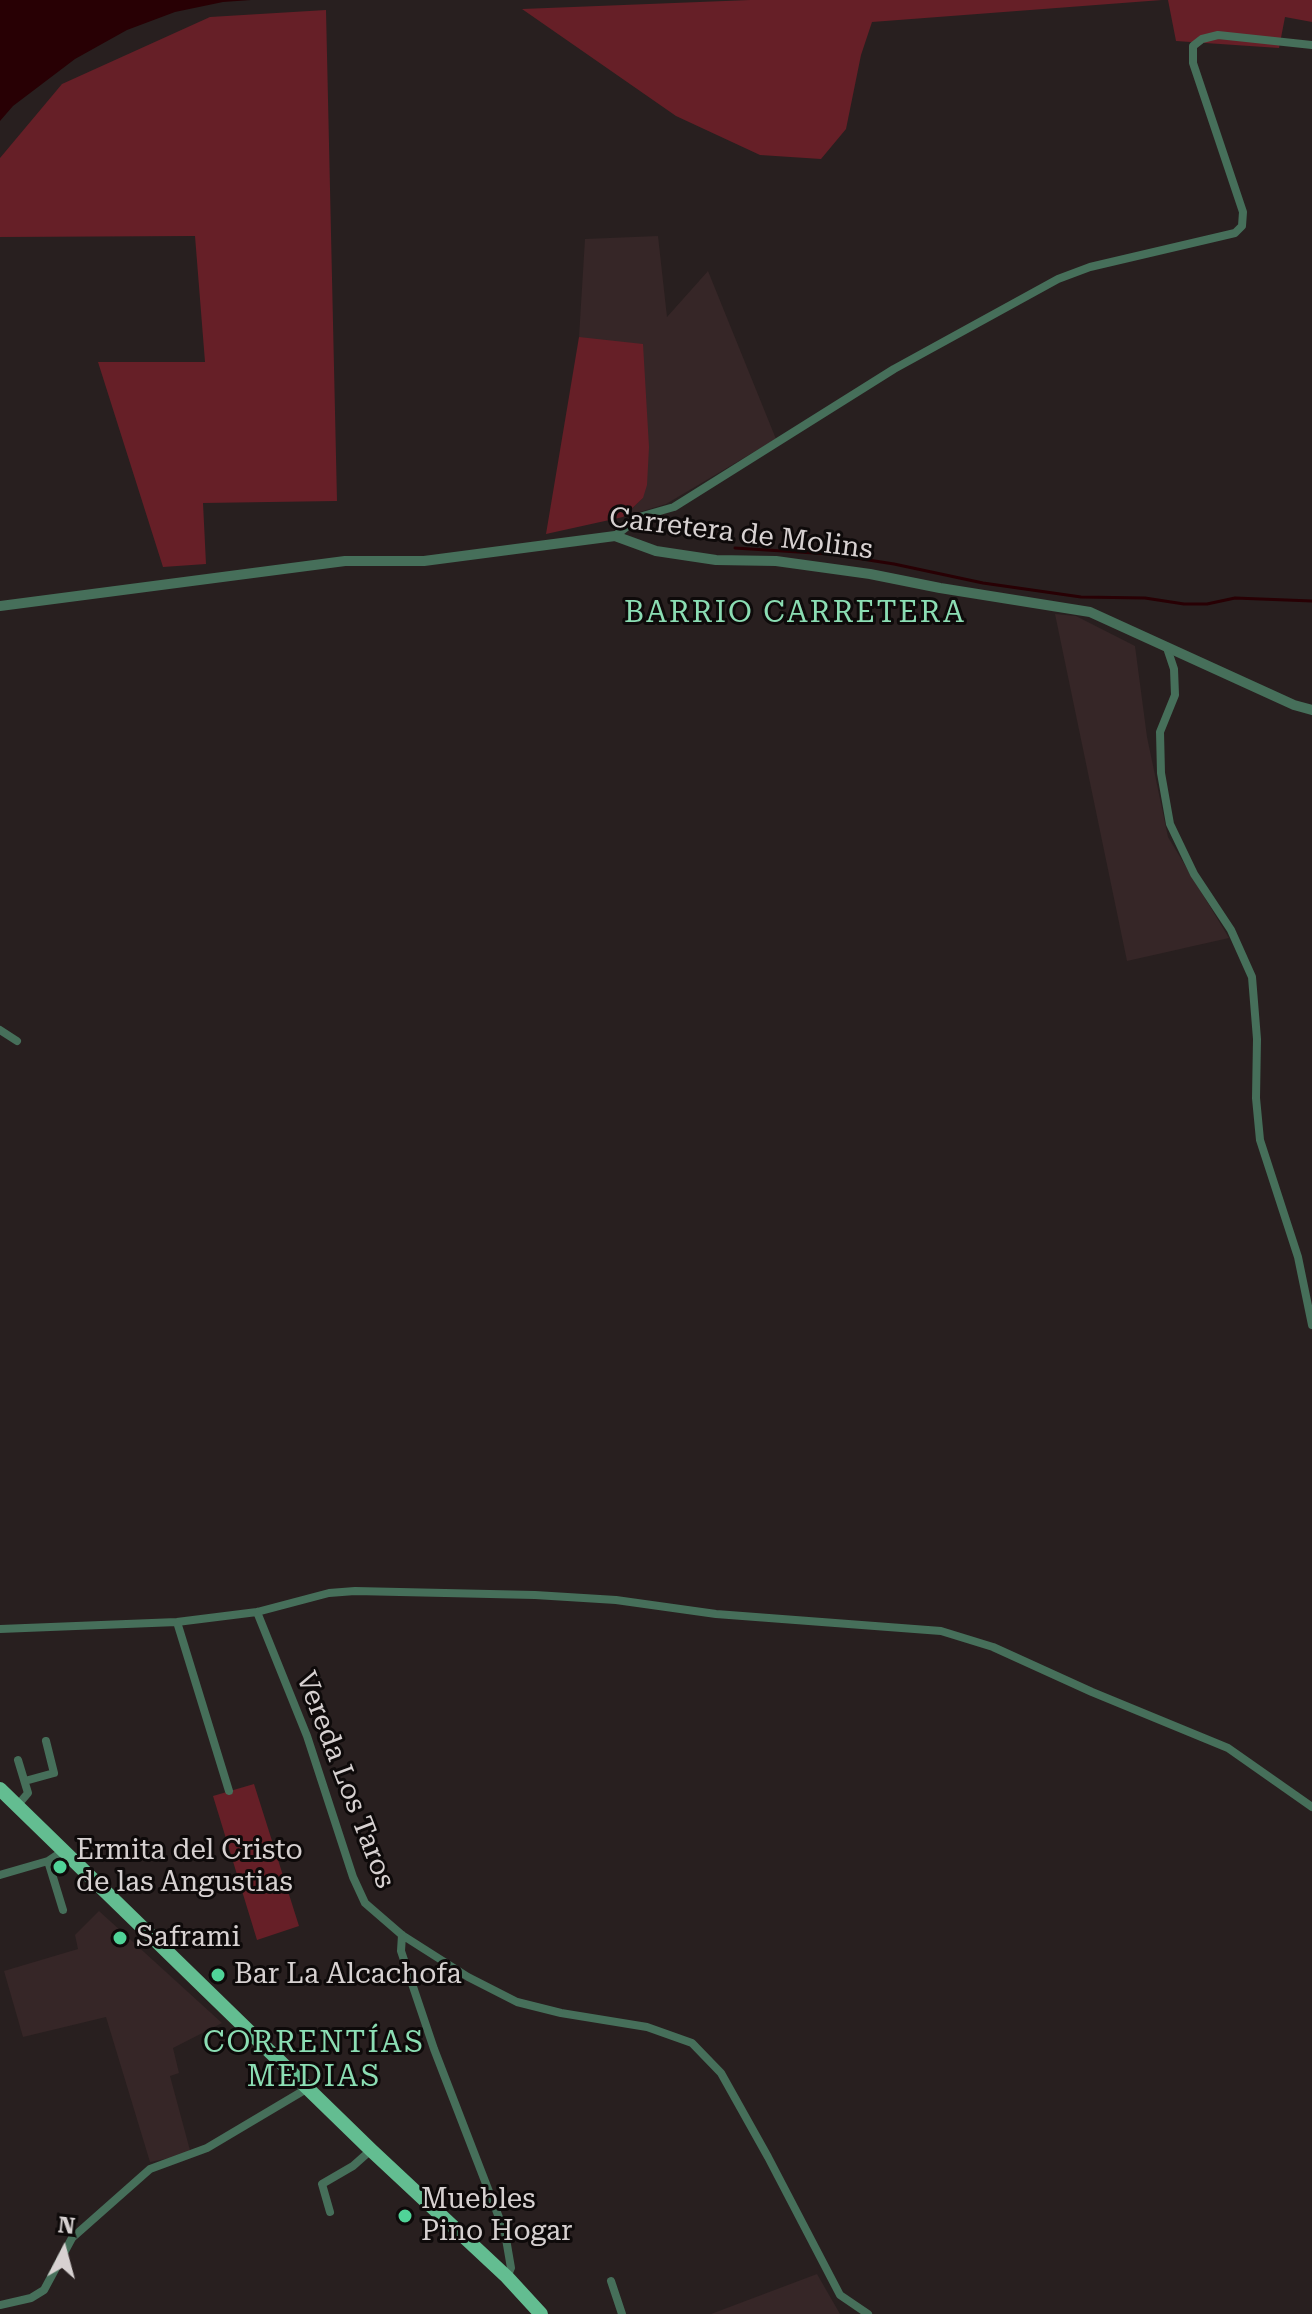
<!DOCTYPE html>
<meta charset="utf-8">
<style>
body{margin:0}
#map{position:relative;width:1312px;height:2314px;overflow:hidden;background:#281f1f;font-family:"Roboto Serif",serif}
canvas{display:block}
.north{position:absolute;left:24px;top:2210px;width:80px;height:80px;-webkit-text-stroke:6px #0e0a0a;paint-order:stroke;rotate:6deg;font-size:22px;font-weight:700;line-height:32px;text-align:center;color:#d7d1d1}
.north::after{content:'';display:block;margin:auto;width:28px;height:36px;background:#d7d1d1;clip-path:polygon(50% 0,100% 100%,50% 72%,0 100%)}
</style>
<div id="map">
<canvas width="1312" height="2314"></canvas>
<div class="north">N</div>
</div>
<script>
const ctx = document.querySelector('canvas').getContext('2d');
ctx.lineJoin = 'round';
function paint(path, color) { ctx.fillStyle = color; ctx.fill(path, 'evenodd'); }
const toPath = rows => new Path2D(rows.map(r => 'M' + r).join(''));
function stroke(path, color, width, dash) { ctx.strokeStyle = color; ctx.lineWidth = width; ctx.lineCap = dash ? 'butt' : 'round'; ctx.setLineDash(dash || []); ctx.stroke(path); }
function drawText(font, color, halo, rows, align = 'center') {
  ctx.font = font + ' "Roboto Serif",serif'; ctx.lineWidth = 6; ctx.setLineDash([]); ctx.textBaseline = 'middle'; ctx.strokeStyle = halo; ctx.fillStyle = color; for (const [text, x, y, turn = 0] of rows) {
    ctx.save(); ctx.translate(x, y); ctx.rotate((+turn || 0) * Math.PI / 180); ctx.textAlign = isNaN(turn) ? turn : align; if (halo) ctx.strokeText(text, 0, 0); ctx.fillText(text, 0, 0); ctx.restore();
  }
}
const built = toPath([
 [658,236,667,317,708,271,776,439,666,504,623,517,643,498,579,337,585,239],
 [1055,614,1076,616,1135,646,1147,737,1168,837,1229,938,1127,961],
 [99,1911,222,2023,173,2048,179,2073,170,2076,191,2154,150,2162,106,2017,23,2037,4,1971,78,1949,75,1935],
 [817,2274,840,2314,711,2314]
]);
const green = toPath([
 [750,0,1162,0,872,22,861,55,846,129,821,159,760,155,676,116,522,9],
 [1168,0,1312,0,1312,22,1285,17,1279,48,1176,41],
 [326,10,337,501,203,503,206,564,163,567,98,362,205,362,195,236,0,237,0,158,62,84,210,17],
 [579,337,643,344,649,447,647,485,643,498,623,517,546,534],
 [254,1784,299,1926,257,1940,213,1796]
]);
const water = toPath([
 [0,0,251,0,223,2,175,12,127,30,75,59,13,106,0,121]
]);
const stream = toPath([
 [735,548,830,554,894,564,983,583,1081,597,1145,598,1184,604,1207,604,1235,598,1312,601]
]);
const minor = toPath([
 [615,536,639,517,674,507,894,369,1058,279,1090,267,1235,233,1242,226,1243,212,1193,63,1193,46,1202,39,1218,35,1312,45],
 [1167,648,1174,669,1175,695,1160,732,1161,773,1170,824,1194,874,1231,930,1252,977,1257,1039,1256,1098,1260,1140,1298,1257,1312,1325],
 [0,1030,17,1041],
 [257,1612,307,1736,353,1877,365,1903,402,1935,468,1977,517,2002,561,2013,647,2027,692,2043,721,2073,768,2157,840,2295,868,2314],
 [177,1622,229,1791],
 [0,1629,177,1622,257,1612,329,1593,355,1591,535,1595,616,1600,716,1614,941,1631,993,1647,1092,1692,1228,1748,1312,1807],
 [25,1781,54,1773,46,1741],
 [17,1806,28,1793,18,1760],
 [48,1861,63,1910],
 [0,1875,48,1861,63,1851],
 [402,1935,401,1951,434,2049,505,2233,511,2268,507,2277],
 [330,2212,322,2184,353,2166,371,2150],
 [611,2281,622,2314],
 [0,2305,31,2298,44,2290,72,2238,150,2169,207,2148,308,2088]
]);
const tertiary = toPath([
 [0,606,345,561,424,561,615,536,656,551,716,560,776,561,870,574,940,588,1090,612,1294,705,1312,710]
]);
const primary = toPath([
 [0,1789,371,2150,507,2277,541,2314]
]);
const markers = [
 [60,1867,8,"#50d398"],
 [120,1938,8,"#50d398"],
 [218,1975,8,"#50d398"],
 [405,2216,8,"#50d398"]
];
const streetNames = [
 ["Carretera de Molins",741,534,7],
 ["Vereda Los Taros",345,1780,69]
];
const poiNames = [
 ["Ermita del Cristo",76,1851],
 ["de las Angustias",76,1883],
 ["Saframi",136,1938],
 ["Bar La Alcachofa",234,1975],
 ["Muebles",421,2200],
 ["Pino Hogar",421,2232]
];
const neighbourhoodNames = [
 ["BARRIO CARRETERA",795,613],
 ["CORRENTÍAS",314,2043],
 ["MEDIAS",314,2077]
];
paint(built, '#362627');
paint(green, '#661f27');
paint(water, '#280004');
stroke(stream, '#280004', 3);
stroke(minor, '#466f5a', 8);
stroke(tertiary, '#466f5a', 10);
stroke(primary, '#63bd91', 14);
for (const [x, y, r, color] of markers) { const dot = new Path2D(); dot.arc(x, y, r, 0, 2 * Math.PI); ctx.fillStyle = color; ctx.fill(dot); stroke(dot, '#0e0a0a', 3); }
drawText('28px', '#d7d1d1', '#0e0a0a', streetNames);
drawText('28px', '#d7d1d1', '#0e0a0a', poiNames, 'left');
ctx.letterSpacing = '2px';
drawText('30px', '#8bddb3', '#0e0a0a', neighbourhoodNames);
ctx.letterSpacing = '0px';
</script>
